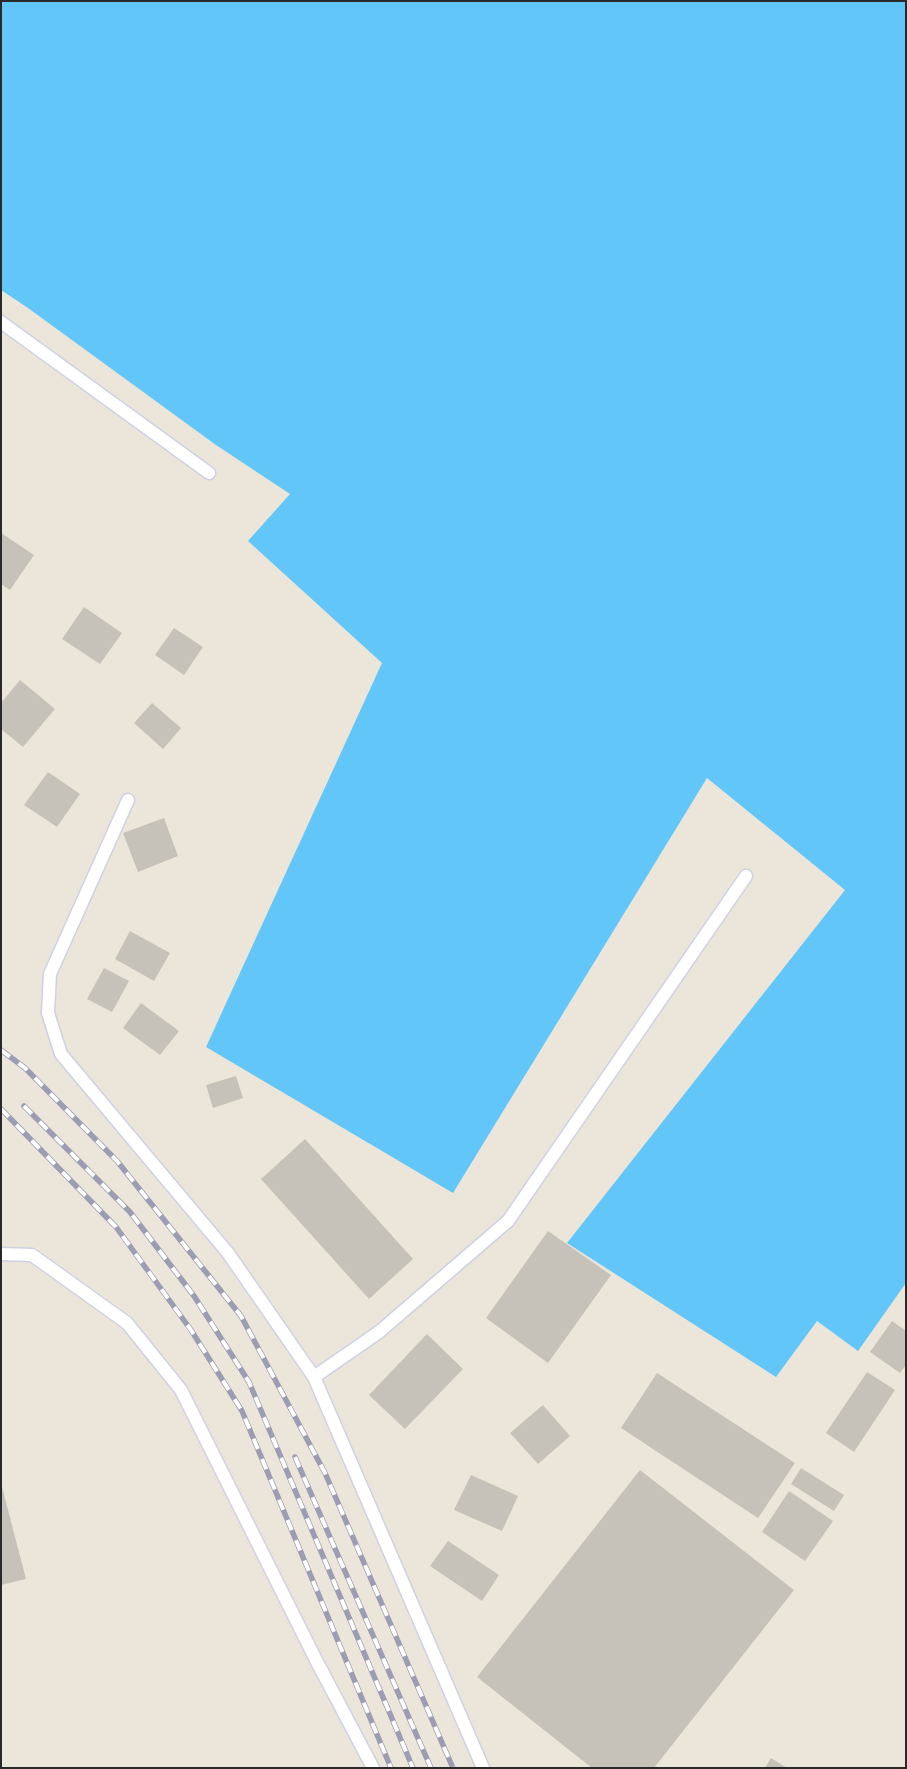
<!DOCTYPE html>
<style>
body{margin:0}
#map{position:relative;width:907px;height:1769px;overflow:hidden;background:#ece5d9;font-family:"Noto Sans",sans-serif}
canvas{display:block}
.frame{position:absolute;inset:0;border:2px solid #292929;pointer-events:none}
</style>
<div id="map">
<canvas width="907" height="1769"></canvas>
<div class="frame"></div>
</div>
<script>
const ctx = document.querySelector('canvas').getContext('2d');
ctx.lineJoin = 'round';
function paint(path, color) { ctx.fillStyle = color; ctx.fill(path, 'evenodd'); }
const toPath = rows => new Path2D(rows.map(r => 'M' + r).join(''));
function stroke(path, color, width, dash) { ctx.strokeStyle = color; ctx.lineWidth = width; ctx.lineCap = dash ? 'butt' : 'round'; ctx.setLineDash(dash || []); ctx.stroke(path); }
const water = toPath([
 [1,1,906,1,906,1283,858,1351,817,1321,776,1377,567,1243,845,890,707,778,453,1193,206,1047,382,663,248,541,290,494,216,445,28,308,1,290]
]);
const building = toPath([
 [1,533,34,555,10,590,1,584],
 [84,607,122,633,100,664,62,639],
 [174,628,203,647,184,675,155,655],
 [20,680,55,709,23,747,1,729,1,703],
 [152,703,181,728,163,749,134,723],
 [48,772,80,794,57,827,24,805],
 [164,818,178,856,138,872,123,833],
 [130,931,170,953,154,981,115,959],
 [104,968,129,981,112,1012,87,999],
 [141,1003,179,1031,160,1055,123,1028],
 [236,1076,243,1098,213,1108,206,1085],
 [305,1139,413,1259,369,1299,261,1179],
 [548,1231,611,1275,548,1363,486,1318],
 [892,1321,906,1331,906,1365,900,1373,870,1352],
 [427,1334,463,1369,405,1429,369,1395],
 [867,1372,895,1390,854,1452,826,1433],
 [657,1373,795,1463,758,1518,621,1428],
 [543,1405,570,1436,538,1464,510,1433],
 [801,1468,844,1495,834,1511,791,1484],
 [640,1470,794,1590,654,1768,592,1768,477,1677],
 [471,1475,518,1496,502,1531,454,1510],
 [1,1483,26,1579,1,1585],
 [789,1491,833,1521,805,1561,762,1532],
 [448,1541,499,1575,482,1601,430,1566],
 [771,1758,787,1768,765,1768]
]);
const service = toPath([
 [1,322,209,473],
 [128,800,50,974,48,1013,61,1054,228,1253,314,1377,483,1768],
 [1,1254,32,1255,127,1323,181,1390,316,1660,373,1768],
 [314,1377,379,1332,508,1221,746,876]
]);
const rail = toPath([
 [1,1050,25,1068,117,1161,241,1316,325,1473,453,1768],
 [24,1106,130,1212,194,1296,249,1382,413,1768],
 [1,1109,116,1227,191,1330,242,1411,391,1768],
 [295,1457,431,1768]
]);
paint(water, '#62c7f8');
paint(building, '#c7c2b9');
stroke(service, '#ced1e3', 15);
stroke(service, '#fff', 12);
stroke(rail, '#9b9db5', 5.5);
stroke(rail, '#fff', 4, [11]);
</script>
